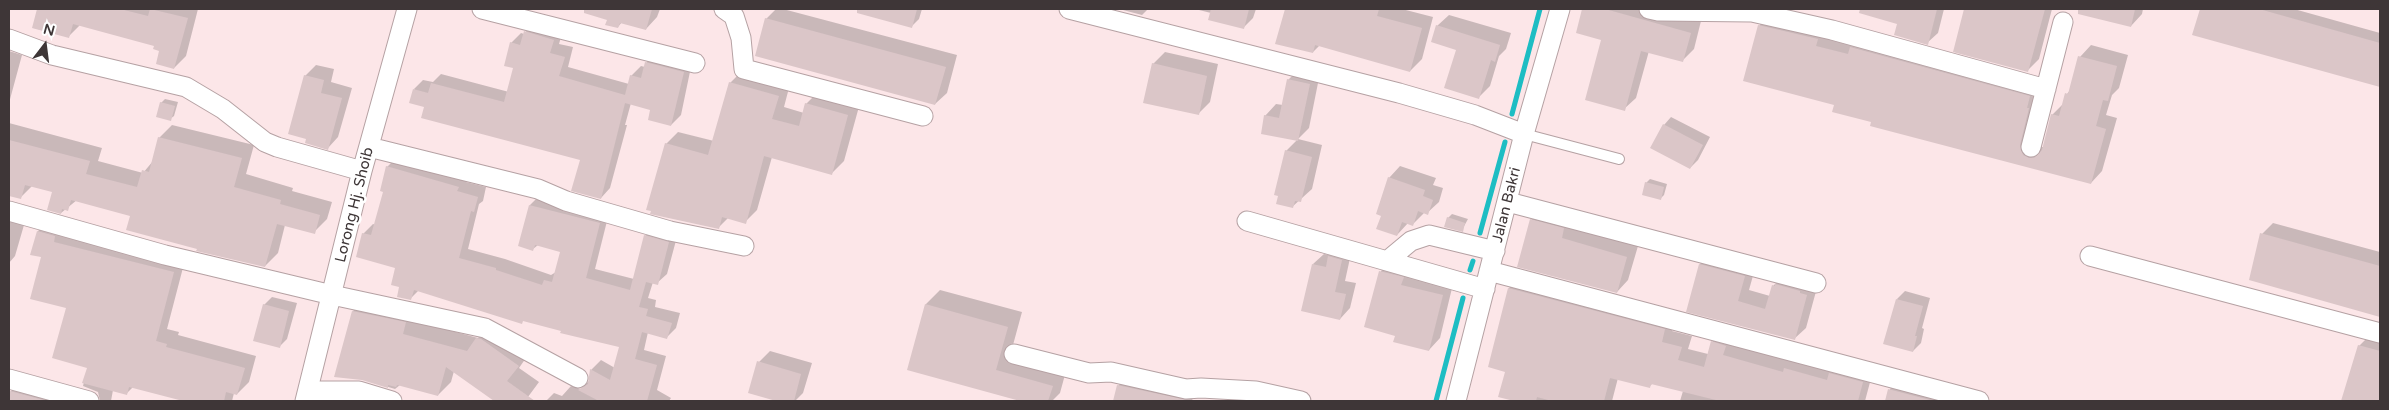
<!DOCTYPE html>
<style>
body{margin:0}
#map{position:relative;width:2389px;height:410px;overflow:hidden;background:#fce6e8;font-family:"Varela Round",sans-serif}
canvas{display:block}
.frame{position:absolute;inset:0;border:10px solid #3e3637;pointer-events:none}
.north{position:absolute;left:20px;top:20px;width:50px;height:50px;-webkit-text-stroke:4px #fff;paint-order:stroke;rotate:15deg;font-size:14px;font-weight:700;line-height:20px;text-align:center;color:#3e3637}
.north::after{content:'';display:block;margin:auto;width:18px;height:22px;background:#3e3637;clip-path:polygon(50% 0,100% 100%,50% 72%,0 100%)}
</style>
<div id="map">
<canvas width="2389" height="410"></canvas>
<div class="frame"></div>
<div class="north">N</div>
</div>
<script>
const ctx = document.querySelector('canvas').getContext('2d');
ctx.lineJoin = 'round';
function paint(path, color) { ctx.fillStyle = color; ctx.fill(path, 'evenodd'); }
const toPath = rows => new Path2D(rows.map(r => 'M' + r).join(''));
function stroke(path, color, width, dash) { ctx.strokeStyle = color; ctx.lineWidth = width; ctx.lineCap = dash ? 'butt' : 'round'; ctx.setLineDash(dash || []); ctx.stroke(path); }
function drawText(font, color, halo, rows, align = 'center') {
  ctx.font = font + ' "Varela Round",sans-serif'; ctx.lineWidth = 5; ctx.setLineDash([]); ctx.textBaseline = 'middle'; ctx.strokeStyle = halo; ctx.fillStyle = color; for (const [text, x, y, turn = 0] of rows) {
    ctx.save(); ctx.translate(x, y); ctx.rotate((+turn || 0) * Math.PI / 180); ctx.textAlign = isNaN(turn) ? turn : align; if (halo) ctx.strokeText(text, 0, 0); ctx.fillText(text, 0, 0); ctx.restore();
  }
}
const shadow = toPath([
 [39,9,198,9,186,56,174,68,155,45,80,25,68,37,34,28],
 [603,9,660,9,657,17,646,29,622,22,618,27,610,13,603,11],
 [776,9,783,9,957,55,947,93,935,104,766,19],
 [881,9,922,9,919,19,911,27,879,18],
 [1119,9,1148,9,1142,15],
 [1195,9,1256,9,1253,18,1244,27,1211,13],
 [1286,9,1402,9,1433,17,1422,59,1410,71,1320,45,1313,52,1277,43],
 [1583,9,1656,9,1701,21,1694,49,1682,61,1649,51,1636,98,1624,109,1603,39,1577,32],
 [1870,9,1944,9,1938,33,1927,43,1899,23,1869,15],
 [1966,9,2052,9,2039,59,2027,71,1954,51],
 [2089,9,2143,9,2142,14,2131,26,2088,15],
 [2201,9,2294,9,2380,33,2380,86,2194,34],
 [1770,14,2040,85,2041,147,2044,147,2052,115,2064,103,2067,94,2071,89,2080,57,2091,45,2128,55,2119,88,2112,95,2106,115,2117,118,2102,171,2091,183,1873,121,1836,104,1759,26],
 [1449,15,1511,33,1506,49,1499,56,1490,86,1478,98,1457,49,1437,26],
 [534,22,563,30,559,44,573,47,568,67,629,84,631,76,641,66,645,67,646,63,656,53,692,62,681,115,671,125,652,109,631,103,625,125,627,125,610,188,601,198,581,159,426,106,414,89,423,80,433,82,441,74,509,92,515,67,511,43,521,33,524,34],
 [9,51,22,55,9,103],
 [1165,52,1218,64,1210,102,1198,114,1153,64],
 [316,65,334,69,331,82,352,88,338,137,328,148,305,76],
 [1300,68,1320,73,1309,128,1298,139,1322,145,1312,189,1292,207,1286,151,1297,140,1265,116,1276,104,1283,105,1288,80],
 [742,71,790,84,784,107,804,113,806,104,818,92,860,103,844,161,832,173,772,157,757,210,745,222,728,218,718,228,666,144,678,132,714,141,730,83],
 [165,99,178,102,174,116,170,119,161,103],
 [1671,117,1710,137,1698,160,1690,168,1664,125],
 [9,123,102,148,98,161,143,173,153,161,159,138,172,125,254,145,246,174,293,188,292,191,332,202,327,219,314,232,285,225,278,253,265,266,198,248,131,215,77,200,61,213,53,191,33,185,20,198,9,195],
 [397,157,467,177,466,182,486,187,483,201,479,204,468,249,505,259,551,275,556,272,562,251,538,245,533,249,530,205,539,196,609,213,595,269,634,279,645,236,655,226,678,233,667,274,657,283,653,282,648,298,656,300,655,307,680,313,676,328,667,337,648,332,644,350,666,356,657,390,671,398,669,401,546,401,554,393,562,396,571,386,581,389,589,381,591,370,601,360,615,368,620,346,419,290,410,299,401,286,397,267,363,234,373,224,376,225,384,191,387,167],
 [1400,166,1436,178,1433,185,1443,188,1439,202,1427,213,1424,213,1412,225,1408,223,1397,235,1382,215,1389,178],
 [1650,179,1667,184,1664,195,1660,199,1646,183],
 [1543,209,1638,246,1628,280,1617,292,1531,220],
 [1452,214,1468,219,1462,230,1448,218],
 [50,219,185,260,167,329,179,332,178,335,256,356,249,382,237,394,234,393,232,401,188,401,133,387,126,394,113,390,111,401,9,401,11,391,23,379,100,401,98,392,83,386,88,367,67,307,43,257,32,254,38,231],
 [9,221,24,225,15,256,9,263],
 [2273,223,2380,252,2380,316,2251,279,2262,234],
 [1340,246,1352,249,1345,281,1356,283,1350,308,1340,319,1313,264,1324,254,1330,255],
 [1711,253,1756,265,1749,290,1770,296,1773,286,1785,274,1818,284,1806,328,1794,339,1687,311,1700,264],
 [1392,260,1453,284,1440,338,1429,350,1396,335,1365,326,1381,271],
 [1520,277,1676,319,1672,331,1692,336,1688,349,1708,354,1712,342,1723,331,1873,371,1865,401,1680,401,1683,391,1653,383,1649,387,1618,378,1612,401,1513,401,1507,371,1509,288],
 [940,290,1022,312,1010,356,1066,371,1060,393,1052,401,1025,401,908,369,926,304],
 [1905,291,1930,298,1922,328,1924,329,1921,343,1913,351,1897,299],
 [272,297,297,303,287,339,279,347,264,305],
 [366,298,415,321,478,338,490,325,530,352,519,368,539,382,525,401,496,401,454,371,451,382,438,395,400,385,395,389,362,379,353,311],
 [2374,331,2380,333,2380,401,2342,401,2359,346],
 [770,351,812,363,803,393,795,401,781,401,750,393,759,362],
 [1128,376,1195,390,1192,401,1114,401,1118,386],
 [1898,381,1970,401,1886,401,1890,389],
 [328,393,369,401,320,401]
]);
const stream = toPath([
 [1512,114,1540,9],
 [1480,233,1505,142],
 [1470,270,1473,261],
 [1436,401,1463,298]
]);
const building = toPath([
 [37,9,120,9,148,16,150,9,188,18,174,69,156,64,159,51,153,49,154,46,73,24,69,38,32,28],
 [584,9,652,9,646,30,620,23,618,28,605,25,607,20,584,13],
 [857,9,917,9,912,28,857,13],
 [1211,9,1249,9,1244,29,1208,20],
 [1285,9,1379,9,1377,16,1422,28,1410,72,1315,45,1313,53,1275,44],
 [1582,9,1605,9,1691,33,1683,62,1641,51,1625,111,1585,100,1601,40,1576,33],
 [1860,9,1937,9,1928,45,1894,35,1897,24,1859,13],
 [1964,9,2045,9,2028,72,1953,52],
 [2078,9,2135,9,2131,27,2078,14],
 [2200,9,2259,9,2380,43,2380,87,2192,35],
 [765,18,946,67,935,105,755,56],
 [1436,25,1500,45,1495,62,1491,60,1479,99,1444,88,1456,50,1431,42],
 [1758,25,1818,39,1816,46,1848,54,1850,47,2030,96,2027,108,2029,108,2020,145,2023,155,2029,158,2034,158,2042,150,2051,114,2059,116,2065,93,2068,94,2078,56,2117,66,2108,101,2103,100,2096,126,2106,129,2091,184,1870,126,1871,122,1832,112,1834,105,1743,81],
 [524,31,554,40,550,53,565,57,559,76,625,95,630,75,641,78,645,62,684,72,671,126,648,120,650,110,625,103,601,199,571,191,580,160,421,118,424,107,409,103,413,89,428,93,431,83,504,102,513,68,504,66,510,42,520,45],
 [1152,63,1207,76,1199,115,1143,103],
 [304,75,324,80,321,93,342,98,328,150,305,143,306,139,288,134],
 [1287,79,1310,84,1298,141,1261,134,1264,115,1279,118],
 [729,82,779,96,772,119,799,126,805,103,848,115,832,175,764,156,746,224,722,217,719,229,650,214,651,211,646,210,665,143,708,155],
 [160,102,175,106,171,121,156,117],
 [1663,124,1703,145,1690,169,1650,148],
 [158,137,242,158,234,187,281,200,280,204,320,215,315,234,277,224,265,267,196,251,197,249,126,230,130,216,71,200,68,211,62,209,61,214,47,210,52,192,25,185,21,199,9,196,9,140,90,161,86,174,137,187,142,170,149,172],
 [1285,150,1312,157,1301,202,1295,201,1293,208,1276,204,1278,196,1274,195],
 [386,166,459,187,457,191,478,197,474,212,471,211,459,258,496,268,496,270,542,285,544,280,552,282,560,252,535,245,533,251,518,246,529,205,600,223,586,278,630,290,644,235,669,242,658,285,646,282,639,307,648,309,646,316,672,323,667,339,642,332,635,359,657,365,647,401,599,401,578,390,588,384,590,369,610,380,619,347,560,333,561,331,523,321,522,324,414,290,411,300,397,297,399,287,391,285,395,268,356,257,362,233,371,235,383,192,380,191],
 [1388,177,1425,190,1423,196,1433,200,1428,215,1418,211,1413,226,1402,222,1397,236,1376,229,1381,216,1376,214],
 [1645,182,1664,187,1661,200,1642,195],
 [1447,217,1465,223,1463,232,1444,227],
 [1530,219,1564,228,1562,238,1627,257,1617,293,1517,267],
 [37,231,55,236,54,242,174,272,156,341,167,344,166,347,245,368,237,395,226,392,224,401,183,401,129,387,127,395,82,383,87,368,52,358,66,308,30,299,41,257,30,255],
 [2260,233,2380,266,2380,317,2249,280],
 [1328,256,1342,260,1335,292,1346,294,1340,320,1301,311,1312,264,1326,267],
 [1699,264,1745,276,1738,301,1765,309,1772,285,1775,286,1775,284,1800,291,1800,293,1807,295,1795,340,1686,312],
 [1379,271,1404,277,1401,285,1443,295,1429,351,1393,342,1395,336,1364,327],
 [1508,288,1665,329,1662,342,1682,347,1678,360,1704,367,1711,341,1726,346,1723,355,1783,372,1784,368,1827,380,1829,373,1863,382,1858,401,1720,401,1651,384,1650,388,1610,378,1604,401,1552,401,1537,397,1536,401,1514,401,1498,397,1505,372,1488,367],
 [1896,299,1923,306,1915,336,1917,336,1913,352,1883,344],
 [263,304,289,311,280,348,253,341],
 [925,304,1008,327,996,370,1053,386,1048,401,1020,401,907,370],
 [352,311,406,322,403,334,467,351,476,338,481,339,519,366,507,381,535,401,494,401,446,367,438,396,397,385,396,387,388,385,388,388,362,380,334,377],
 [2358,345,2380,351,2380,401,2341,401],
 [757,361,801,374,794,401,776,401,748,393],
 [1117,385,1187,400,1186,401,1113,401],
 [1888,389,1930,400,1930,401,1885,401],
 [10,391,47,401,9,401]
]);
const service = toPath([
 [1524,134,1619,159]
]);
const minor = toPath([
 [482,9,695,63],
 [724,9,734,16,741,38,744,69,923,116],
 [1069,9,1399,93,1475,115,1524,134],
 [1649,9,1658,11,1752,12,1832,30,2046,89],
 [9,39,52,55,186,87,223,109,265,142,277,147,362,171],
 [369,147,538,189,566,201,670,231,744,246],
 [2031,147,2063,22],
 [1508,202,1816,283],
 [9,211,165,255,332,295,485,328,578,378],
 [1247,221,1485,289],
 [2090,256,2380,333],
 [1387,261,1411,241,1429,235,1495,251],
 [1489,271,1979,401],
 [1014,354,1089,373,1111,372,1186,389,1201,388,1256,391,1301,401],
 [9,379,89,401],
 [308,391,359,391,392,401],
 [305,401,362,171,407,9],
 [1456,401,1524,134,1560,9]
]);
const streetNames = [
 ["Lorong Hj. Shoib",355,205,-76],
 ["Jalan Bakri",1507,205,-76]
];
paint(shadow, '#0003');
stroke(stream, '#1dbdc3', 5);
paint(building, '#dbc6c8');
stroke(service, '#b5a1a3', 12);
stroke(minor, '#b5a1a3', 21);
stroke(service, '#fff', 10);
stroke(minor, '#fff', 19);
drawText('15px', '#3e3637', '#fff', streetNames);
</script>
